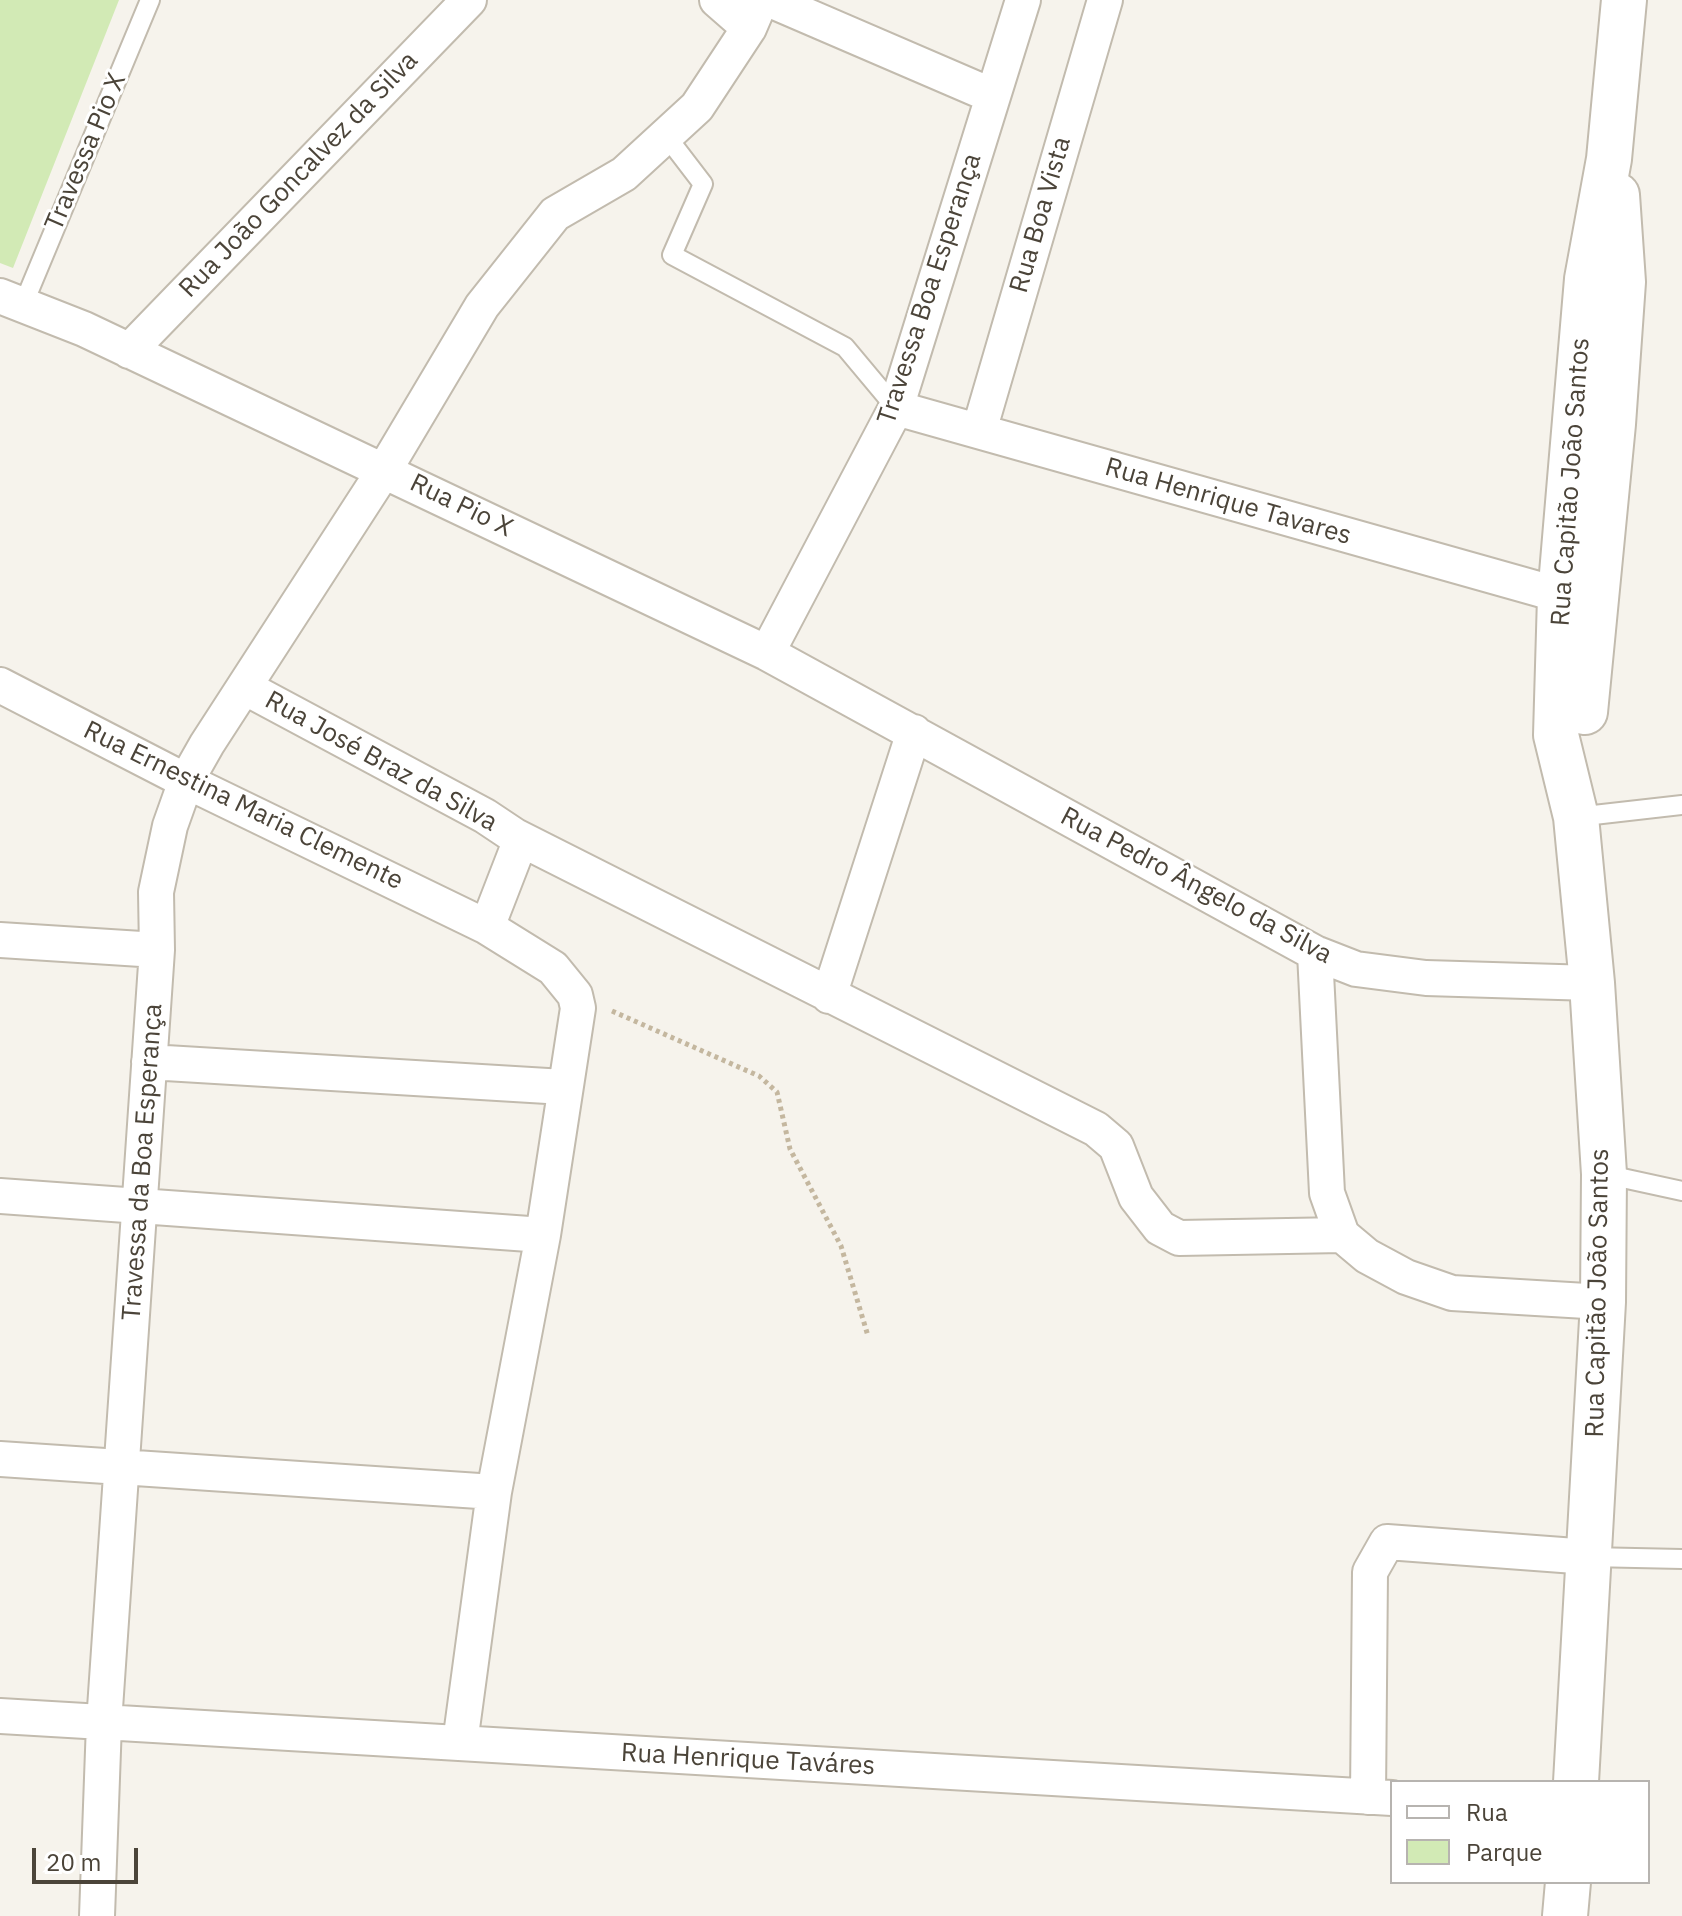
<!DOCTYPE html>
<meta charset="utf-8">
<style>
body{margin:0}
#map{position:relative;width:1682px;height:1916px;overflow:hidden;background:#f6f3ec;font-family:"IBM Plex Sans",sans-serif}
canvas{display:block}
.legend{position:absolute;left:1390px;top:1780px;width:260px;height:104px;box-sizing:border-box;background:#fff;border:2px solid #b7b4b0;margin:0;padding:10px 14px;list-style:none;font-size:24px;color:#4b4439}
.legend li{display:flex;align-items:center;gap:16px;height:40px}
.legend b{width:40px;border:2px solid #b7b4b0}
.scale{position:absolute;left:32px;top:1848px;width:106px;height:36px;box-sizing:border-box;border:4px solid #4b4439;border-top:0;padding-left:10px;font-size:24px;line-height:28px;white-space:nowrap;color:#4b4439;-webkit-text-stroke:6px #fff;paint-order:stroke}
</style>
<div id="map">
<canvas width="1682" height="1916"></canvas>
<ul class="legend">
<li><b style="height:10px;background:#fff"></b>Rua</li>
<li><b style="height:22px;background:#d2eab5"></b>Parque</li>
</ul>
<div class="scale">20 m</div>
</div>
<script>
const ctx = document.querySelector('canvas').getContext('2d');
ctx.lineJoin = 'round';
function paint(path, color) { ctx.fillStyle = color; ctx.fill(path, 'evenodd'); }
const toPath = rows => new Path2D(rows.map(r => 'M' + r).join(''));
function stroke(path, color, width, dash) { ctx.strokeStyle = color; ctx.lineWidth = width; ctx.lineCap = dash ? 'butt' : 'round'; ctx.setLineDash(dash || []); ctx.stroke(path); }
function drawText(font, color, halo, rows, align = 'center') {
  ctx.font = font + ' "IBM Plex Sans",sans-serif'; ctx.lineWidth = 6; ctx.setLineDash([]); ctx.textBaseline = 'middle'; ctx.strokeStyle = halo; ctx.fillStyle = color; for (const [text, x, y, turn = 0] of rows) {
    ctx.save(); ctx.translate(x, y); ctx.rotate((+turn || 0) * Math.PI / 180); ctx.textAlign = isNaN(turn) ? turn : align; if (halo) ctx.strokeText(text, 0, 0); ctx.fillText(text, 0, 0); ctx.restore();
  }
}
const green = toPath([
 [0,0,119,0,13,268,0,263]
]);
const path = toPath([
 [612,1011,759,1076,777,1092,790,1149,841,1246,868,1336]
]);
const service = toPath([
 [667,137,703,184,672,255,845,347,896,408],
 [23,305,150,0],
 [1576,817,1682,805],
 [1604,1174,1682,1191],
 [1589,1557,1682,1559]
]);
const minor = toPath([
 [717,0,749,28],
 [770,0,993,96],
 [0,296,84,329,767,653,1315,953,1356,969,1426,978,1592,983],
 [129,351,469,0],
 [896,408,1581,601],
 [979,431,1105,0],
 [767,653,896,408,1023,0],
 [0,685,186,781,487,927,553,968,575,995,578,1008,543,1235,494,1492,460,1743],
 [246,688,485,816,515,836,518,847,487,927],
 [515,836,1096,1129,1116,1146,1136,1197,1160,1228,1179,1238,1342,1235],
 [0,940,157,950],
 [1315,953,1327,1193,1342,1235,1367,1256,1406,1277,1452,1293,1603,1302],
 [829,996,914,732],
 [149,1062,564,1087],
 [0,1196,543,1235],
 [0,1459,494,1492],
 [0,1716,1392,1798],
 [1368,1797,1370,1572,1387,1542,1589,1557],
 [97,1916,104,1723,157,950,156,892,170,826,186,781,207,744,385,469,482,306,555,214,624,174,697,107,749,28,761,0]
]);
const tertiary = toPath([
 [1585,712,1613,424,1623,282,1617,195],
 [1576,1782,1603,1302,1604,1174,1592,983,1576,817,1556,735,1560,597,1587,279,1609,159,1624,0],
 [1565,1916,1568,1882]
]);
const streetNames = [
 ["Travessa Pio X",86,152,-67],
 ["Rua João Goncalvez da Silva",299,175,-46],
 ["Rua Boa Vista",1041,215,-74],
 ["Travessa Boa Esperança",930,289,-72],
 ["Rua Capitão João Santos",1571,482,-86],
 ["Rua Henrique Tavares",1228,502,16],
 ["Rua Pio X",461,506,26],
 ["Rua José Braz da Silva",381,762,29],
 ["Rua Ernestina Maria Clemente",243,806,26],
 ["Rua Pedro Ângelo da Silva",1196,886,28],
 ["Travessa da Boa Esperança",143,1162,-86],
 ["Rua Capitão João Santos",1598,1293,-89],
 ["Rua Henrique Taváres",748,1760,3]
];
paint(green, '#d2eab5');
stroke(service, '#c2bbae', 22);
stroke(minor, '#c2bbae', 38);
stroke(tertiary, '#c2bbae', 48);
stroke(path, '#c4b79f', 5, [4, 4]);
stroke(service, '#fff', 18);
stroke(minor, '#fff', 34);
stroke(tertiary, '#fff', 44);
drawText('26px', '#4b4439', '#fff', streetNames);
</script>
